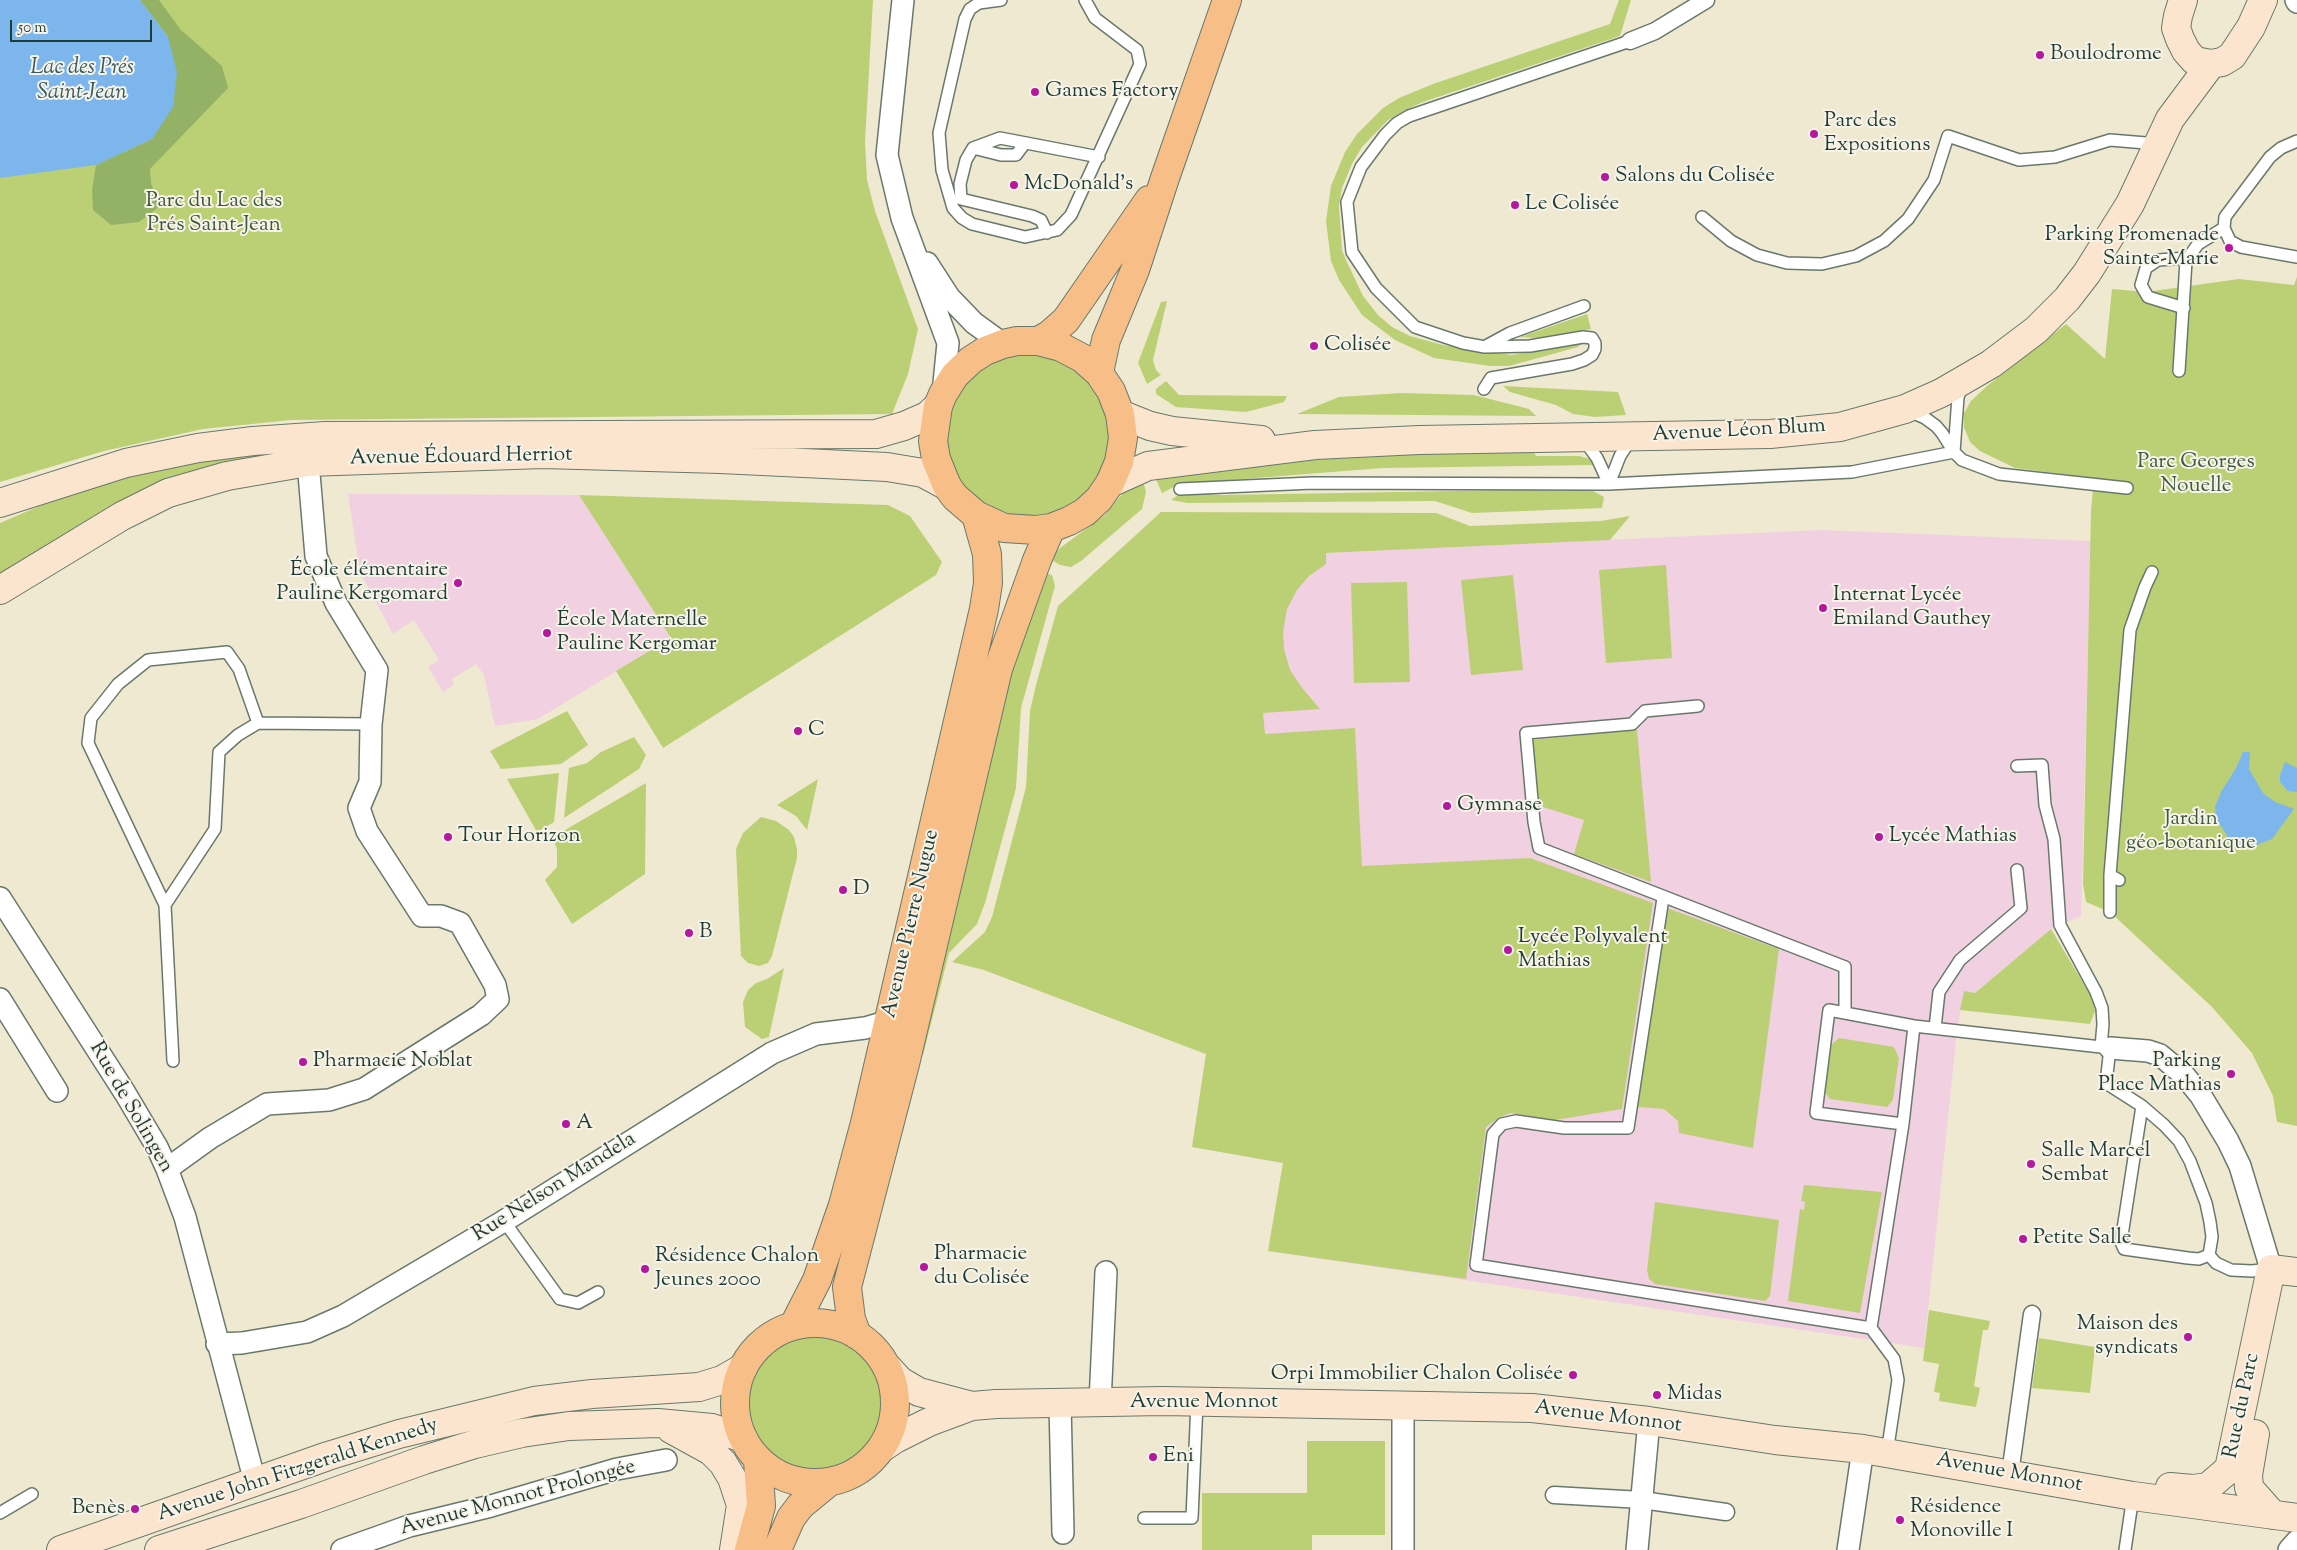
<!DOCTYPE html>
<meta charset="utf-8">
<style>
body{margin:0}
#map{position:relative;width:2297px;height:1550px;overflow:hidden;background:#efe9d1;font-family:"Sorts Mill Goudy",serif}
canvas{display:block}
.scale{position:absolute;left:10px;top:20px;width:142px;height:22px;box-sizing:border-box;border:2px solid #1f3d34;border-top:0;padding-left:6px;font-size:15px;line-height:18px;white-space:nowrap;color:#1f3d34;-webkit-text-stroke:4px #f7f3e8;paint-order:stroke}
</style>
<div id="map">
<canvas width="2297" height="1550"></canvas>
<div class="scale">50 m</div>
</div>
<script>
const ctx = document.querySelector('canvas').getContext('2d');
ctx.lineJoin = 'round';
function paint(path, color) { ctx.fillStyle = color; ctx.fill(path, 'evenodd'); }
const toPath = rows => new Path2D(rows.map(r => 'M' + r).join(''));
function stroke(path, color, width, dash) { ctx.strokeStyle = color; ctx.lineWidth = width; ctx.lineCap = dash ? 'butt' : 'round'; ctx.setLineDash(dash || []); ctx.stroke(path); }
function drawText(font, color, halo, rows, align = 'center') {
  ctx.font = font + ' "Sorts Mill Goudy",serif'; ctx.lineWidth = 4; ctx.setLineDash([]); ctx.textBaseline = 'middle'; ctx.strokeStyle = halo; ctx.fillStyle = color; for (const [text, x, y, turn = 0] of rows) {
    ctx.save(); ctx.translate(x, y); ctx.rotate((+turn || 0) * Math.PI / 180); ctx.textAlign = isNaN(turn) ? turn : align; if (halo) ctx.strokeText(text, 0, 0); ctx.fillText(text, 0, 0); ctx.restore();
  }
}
const built = toPath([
 [348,494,579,495,671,638,538,719,495,726,484,675,476,664,452,679,454,685,443,692,428,667,439,660,414,620,393,634,360,572],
 [1821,530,2091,541,2081,916,2051,929,1975,993,1964,992,1957,1031,1924,1348,1268,1251,1283,1163,1192,1147,1206,1054,984,970,1326,553]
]);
const green = toPath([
 [0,0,873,0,865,142,867,180,875,211,918,329,908,374,892,414,291,420,203,429,104,451,0,482],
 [1619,0,1631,0,1620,36,1423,102,1407,109,1388,120,1362,147,1352,164,1342,188,1339,206,1342,250,1346,260,1363,296,1378,315,1392,327,1410,336,1443,345,1512,355,1583,342,1578,347,1509,366,1490,366,1434,358,1395,340,1362,315,1339,280,1331,261,1326,221,1331,186,1345,152,1357,134,1383,108,1399,98,1433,84,1610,24],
 [2297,277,2297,1126,2277,1122,2273,1096,2252,1053,2212,1007,2110,912,2086,902,2083,884,2091,511,2094,478,2015,468,1980,451,1970,442,1964,427,1964,413,1971,401,1987,386,2066,324,2105,359,2112,289,2146,292,2239,279,2294,285],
 [1167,301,1153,360,1156,370,1161,375,1147,384,1138,363,1161,302],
 [1587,314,1591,329,1538,338,1520,337],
 '946 436a82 82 0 1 1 164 0a82 82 0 1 1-164 0Z',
 [1166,381,1179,395,1287,396,1284,402,1246,412,1176,407,1156,394,1156,389],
 [1503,386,1618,392,1626,415,1595,417,1573,414,1556,405,1510,392],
 [1401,393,1474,395,1529,409,1536,416,1297,414,1339,397],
 [1532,448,1536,456,1579,456,1590,459,1595,465,1383,468,1180,484,1162,493,1155,477,1207,466,1377,454],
 [254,453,254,462,0,575,0,523,63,496,136,470],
 [1142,477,1146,492,1142,509,1081,561,1071,567,1060,565,1050,559,1060,548,1105,515,1130,484],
 [1514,490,1593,491,1604,497,1602,508,1472,513,1435,501,1187,503,1171,500,1181,493,1223,495],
 [579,495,888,505,910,516,942,562,936,575,663,748,616,671,671,638],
 [1161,512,1436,513,1470,526,1601,521,1630,516,1610,540,1326,553,1326,564,1309,576,1297,590,1287,609,1283,632,1284,649,1290,670,1303,689,1320,709,1263,713,1265,734,1355,728,1362,866,1530,858,1653,903,1622,1109,1555,1120,1510,1113,1498,1118,1486,1127,1466,1279,1268,1251,1283,1163,1192,1147,1206,1054,984,970,952,962,985,932,992,917,1026,787,1030,711,1036,685,1058,606],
 [1666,565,1672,658,1606,663,1599,570],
 [1043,572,1052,575,1055,586,1021,708,1016,788,985,903,977,924,949,953,923,1055,919,1047,1008,673],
 [1513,575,1523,670,1471,675,1461,580],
 [1407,582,1410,682,1354,683,1351,583],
 [567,711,588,745,561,764,501,769,490,751],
 [1637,730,1651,882,1574,854,1584,820,1543,807,1537,800,1532,740],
 [634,737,646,755,639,769,564,818,569,768,587,763,601,752],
 [559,773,554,822,537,832,507,779],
 [818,779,807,830,796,816,777,805],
 [646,783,645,874,572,924,545,880,557,867,557,850,553,837],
 [761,817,776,821,789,830,794,837,797,849,797,858,772,956,768,963,759,966,748,963,741,956,736,849,743,833],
 [1667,908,1779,949,1753,1148,1679,1133,1678,1121,1664,1109,1637,1107],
 [2051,929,2092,998,2095,1011,2090,1024,1960,1010,1964,991,1975,993],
 [784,968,769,1037,762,1039,745,1027,743,1002,748,990,756,983,767,979],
 [1839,1038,1894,1047,1899,1058,1893,1100,1887,1107,1830,1099,1824,1091,1832,1044],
 [1804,1185,1882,1192,1860,1313,1788,1301,1800,1209,1804,1210,1805,1202,1801,1201],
 [1655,1202,1779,1220,1770,1296,1765,1301,1655,1284,1649,1279,1647,1270],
 [1929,1310,1990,1321,1988,1330,1983,1330,1974,1386,1980,1388,1976,1407,1939,1401,1940,1393,1934,1392,1939,1364,1923,1361],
 '747 1404a68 68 0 1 1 136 0a68 68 0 1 1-136 0Z',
 [2039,1338,2095,1347,2090,1393,2032,1388],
 [1307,1441,1385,1441,1385,1535,1312,1535,1312,1550,1202,1550,1202,1493,1307,1493]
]);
const forest = toPath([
 [140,0,159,0,181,30,222,66,228,88,150,169,151,183,160,206,139,222,111,225,93,210,92,190,96,165,152,139,168,37]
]);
const water = toPath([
 [0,0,140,0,168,37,177,72,173,107,152,139,96,165,0,178],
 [2243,752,2250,752,2249,769,2263,793,2275,802,2294,809,2272,839,2249,848,2237,845,2229,839,2216,818,2215,807,2221,792,2236,768],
 [2285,762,2297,768,2297,792,2288,791,2280,782,2280,775]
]);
const service = toPath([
 [1001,0,979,3,970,9,965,19,939,133,942,170,953,208,962,218,972,224,1025,237,1057,230,1071,215,1140,64,1137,50,1095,18,1085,0],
 [2297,141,2281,148,2270,157,2225,217,2224,228,2230,241,2241,247,2297,257],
 [973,148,1001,155,1016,155,1025,143],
 [1702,217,1731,241,1757,255,1787,263,1822,264,1856,256,1884,241,1908,219,1934,180,1948,136,2019,160,2055,157,2110,140,2158,144],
 [1047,233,1041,220,1032,216,961,199,960,184,966,160,973,148,1000,138,1099,157],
 [2184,308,2148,297,2141,285,2146,268,2158,260,2188,258],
 [1486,346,1510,333,1584,306],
 [2179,371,2186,261,2198,244,2224,228],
 [1484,389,1491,378,1572,364,1584,360,1592,355,1595,349,1595,343,1592,338,1583,337,1530,346,1485,347,1463,343,1415,327,1376,288,1352,252,1347,202,1361,167,1385,135,1397,123,1409,116,1630,41],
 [1909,411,1925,418,1936,426,1942,433,1954,452],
 [1584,440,1597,458,1609,484],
 [1954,452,1958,397,1963,384],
 [1609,484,1620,456,1631,439],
 [1180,489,1312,483,1609,484,1852,472,1954,452,1962,460,1999,474,2127,488],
 [1698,706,1645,711,1632,724,1526,733,1534,822,1539,848,1845,967,1845,1012],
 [258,723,371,724],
 [2017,766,2042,765,2045,805,2054,839,2060,925,2096,992,2102,1008,2103,1024,2101,1047],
 [2119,880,2110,875,2130,630,2145,587,2152,572],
 [1663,898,1628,1128,1564,1128,1516,1121,1502,1124,1493,1134,1476,1265,1871,1328,1903,1124],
 [165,905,215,829,219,752,238,735,258,723,239,669,227,652,148,660,118,684,91,718,88,743,165,905,173,1061],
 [2110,912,2110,875],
 [1914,1026,1903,1124,1816,1113,1829,1010,1914,1026,2110,1048,2106,1083,2142,1106,2121,1242,2124,1249,2188,1258,2199,1259,2209,1255,2212,1237,2210,1222,2206,1203,2190,1161,2179,1141,2164,1125,2142,1106],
 [1935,1028,1939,992,1960,960,2021,908,2017,870],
 [504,1221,560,1299,578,1303,598,1292],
 [2209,1255,2216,1263,2231,1270,2252,1271,2271,1269],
 [1871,1328,1894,1359,1898,1380,1887,1453],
 [0,1513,32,1494],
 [1144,1518,1192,1518,1197,1402],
 [2125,1550,2133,1496]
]);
const pedestrian = toPath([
 [1630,41,1655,31,1706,0],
 [2010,1474,2032,1314],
 [1554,1495,1642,1500,1726,1512]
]);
const minor = toPath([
 [903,0,887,155,902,218,948,343,943,393],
 [2296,0,2297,2],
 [927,263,949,297,974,323,1003,344],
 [0,898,125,1093,157,1147,167,1169,185,1217,255,1482],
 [0,999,57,1091],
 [2110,1048,2148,1051,2160,1055,2184,1075,2201,1096,2228,1141,2240,1166,2271,1269],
 [167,1169,210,1138,267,1104,329,1100,364,1089,481,1015,498,999,495,985,460,923,441,916,422,916,367,831,359,808,370,782,371,724,377,670,336,603,316,556,308,462],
 [217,1344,242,1343,307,1332,343,1316,504,1221,772,1053,816,1034,865,1028,889,1021],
 [1060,1403,1063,1533],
 [1100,1403,1106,1272],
 [342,1550,409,1526,491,1506,617,1469,666,1460],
 [1403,1550,1403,1405],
 [1637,1550,1649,1421],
 [1848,1550,1863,1449],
 [2289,1550,2297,1541]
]);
const secondary = toPath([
 [2183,0,2178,16,2176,28,2180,39,2186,51,2195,61,2211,64,2222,62,2232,56,2251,27,2263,0],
 [1120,414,1150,426,1172,431,1261,440],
 [1110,483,1148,466,1315,445,1419,440,1770,434,1840,427,1905,409,1941,393,1991,364,2036,330,2067,299,2087,273,2130,204,2170,119,2211,64],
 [0,503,126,463,198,448,253,441,325,436,876,434,904,426,927,416,938,406],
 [0,590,122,516,168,493,227,476,308,462,543,454,720,459,887,467,923,473,947,486],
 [888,1368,900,1381,919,1392,972,1406],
 [671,1429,711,1451,723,1463,732,1478,741,1505,734,1550],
 [2255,1434,2248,1475,2249,1488,2273,1515],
 [883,1447,895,1439,929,1422,972,1406,996,1404,1163,1401,1532,1408,1649,1421,1775,1440,1863,1449,2133,1496,2297,1518],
 [2170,1487,2193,1489,2208,1487,2229,1469,2271,1269,2297,1272],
 [61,1550,328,1456,399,1434,534,1401,592,1394,699,1387,722,1380,743,1368],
 [159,1550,301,1504,424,1460,475,1444,522,1433,569,1426,658,1423,712,1428,743,1438]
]);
const primary = toPath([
 [1038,341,1049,335,1066,320,1149,200],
 [1099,373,1106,340,1135,270,1165,178,1227,0],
 '735 1403a80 80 0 1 1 160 0a80 80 0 1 1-160 0Z',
 [794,1325,817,1280,843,1205,865,1123,984,609,988,583,987,554,976,515,955,497,947,486,936,459,933,441,938,406,943,394,955,375,971,360,985,351,1003,344,1017,341,1038,341,1061,347,1082,358,1099,373,1111,391,1120,414,1123,438,1119,462,1110,483,1099,499,1085,512,1069,521,1051,528,1036,530,1004,528,976,515],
 [857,1335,851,1319,847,1287,905,1064,998,669,1037,560,1051,528],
 [749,1550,761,1506,758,1460],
 [777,1550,791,1518,800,1506,828,1483]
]);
const markers = [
 [2040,55,5,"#b5179e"],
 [1035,92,5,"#b5179e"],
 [1814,134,5,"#b5179e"],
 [1605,177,5,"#b5179e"],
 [1014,185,5,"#b5179e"],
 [1515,205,5,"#b5179e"],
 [2229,248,5,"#b5179e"],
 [1314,346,5,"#b5179e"],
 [458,583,5,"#b5179e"],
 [1823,608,5,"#b5179e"],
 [547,633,5,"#b5179e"],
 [798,731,5,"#b5179e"],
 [1447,806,5,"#b5179e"],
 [448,837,5,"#b5179e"],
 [1879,837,5,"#b5179e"],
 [843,890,5,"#b5179e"],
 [689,933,5,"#b5179e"],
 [1508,950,5,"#b5179e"],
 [303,1062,5,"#b5179e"],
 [2231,1074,5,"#b5179e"],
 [566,1124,5,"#b5179e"],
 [2031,1164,5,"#b5179e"],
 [2023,1239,5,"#b5179e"],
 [924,1267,5,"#b5179e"],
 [645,1269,5,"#b5179e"],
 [2188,1337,5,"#b5179e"],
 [1573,1375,5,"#b5179e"],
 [1657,1395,5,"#b5179e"],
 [1153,1457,5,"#b5179e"],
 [135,1509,5,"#b5179e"],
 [1900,1520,5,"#b5179e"]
];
const poiNames = [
 ["Boulodrome",2050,55],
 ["Games Factory",1045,92],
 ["Parc des",1824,122],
 ["Expositions",1824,146],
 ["Salons du Colisée",1615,177],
 ["McDonald's",1024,185],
 ["Le Colisée",1525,205],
 ["Parking Promenade",2219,236,"right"],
 ["Sainte-Marie",2219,260,"right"],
 ["Colisée",1324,346],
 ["École élémentaire",448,571,"right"],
 ["Pauline Kergomard",448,595,"right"],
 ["Internat Lycée",1833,596],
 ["Emiland Gauthey",1833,620],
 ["École Maternelle",557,621],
 ["Pauline Kergomar",557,645],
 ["C",808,731],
 ["Gymnase",1457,806],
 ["Tour Horizon",458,837],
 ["Lycée Mathias",1889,837],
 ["D",853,890],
 ["B",699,933],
 ["Lycée Polyvalent",1518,938],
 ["Mathias",1518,962],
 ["Pharmacie Noblat",313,1062],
 ["Parking",2221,1062,"right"],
 ["Place Mathias",2221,1086,"right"],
 ["A",576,1124],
 ["Salle Marcel",2041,1152],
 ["Sembat",2041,1176],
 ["Petite Salle",2033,1239],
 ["Pharmacie",934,1255],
 ["du Colisée",934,1279],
 ["Résidence Chalon",655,1257],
 ["Jeunes 2000",655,1281],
 ["Maison des",2178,1325,"right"],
 ["syndicats",2178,1349,"right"],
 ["Orpi Immobilier Chalon Colisée",1563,1375,"right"],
 ["Midas",1667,1395],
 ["Eni",1163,1457],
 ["Résidence",1910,1508],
 ["Monoville I",1910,1532],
 ["Benès",125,1509,"right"]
];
const parkNames = [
 ["Parc du Lac des",214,202],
 ["Prés Saint-Jean",214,226],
 ["Parc Georges",2196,463],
 ["Nouelle",2196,487],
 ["Jardin",2191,820],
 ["géo-botanique",2191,844]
];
const streetNames = [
 ["Avenue Léon Blum",1739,432,-3],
 ["Avenue Édouard Herriot",461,458,-1],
 ["Avenue Pierre Nugue",912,924,-77],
 ["Rue de Solingen",130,1108,60],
 ["Rue Nelson Mandela",555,1188,-32],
 ["Avenue Monnot",1204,1403],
 ["Rue du Parc",2243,1406,-78],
 ["Avenue Monnot",1608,1418,7],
 ["Avenue John Fitzgerald Kennedy",298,1471,-18],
 ["Avenue Monnot",2009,1474,10],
 ["Avenue Monnot Prolongée",518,1499,-15]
];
const waterNames = [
 ["Lac des Prés",82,69],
 ["Saint-Jean",82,94]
];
paint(built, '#f1d0e2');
paint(green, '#bbd074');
paint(forest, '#94b266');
paint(water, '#7db6ed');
stroke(service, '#68796b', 14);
stroke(pedestrian, '#68796b', 19);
stroke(minor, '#68796b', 24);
stroke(secondary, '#68796b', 30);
stroke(primary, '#68796b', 30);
stroke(service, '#fff', 11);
stroke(pedestrian, '#fff', 16);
stroke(minor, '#fff', 21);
stroke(secondary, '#fce5cf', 28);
stroke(primary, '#f7be88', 28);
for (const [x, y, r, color] of markers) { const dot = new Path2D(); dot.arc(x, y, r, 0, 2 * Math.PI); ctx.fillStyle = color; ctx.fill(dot); stroke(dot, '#f7f3e8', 2); }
drawText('21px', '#1f3d34', '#f7f3e8', poiNames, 'left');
drawText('21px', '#3e5a41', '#f7f3e8', parkNames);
drawText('21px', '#1f3d34', '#f7f3e8', streetNames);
drawText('italic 22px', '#365b62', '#f7f3e8', waterNames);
</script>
